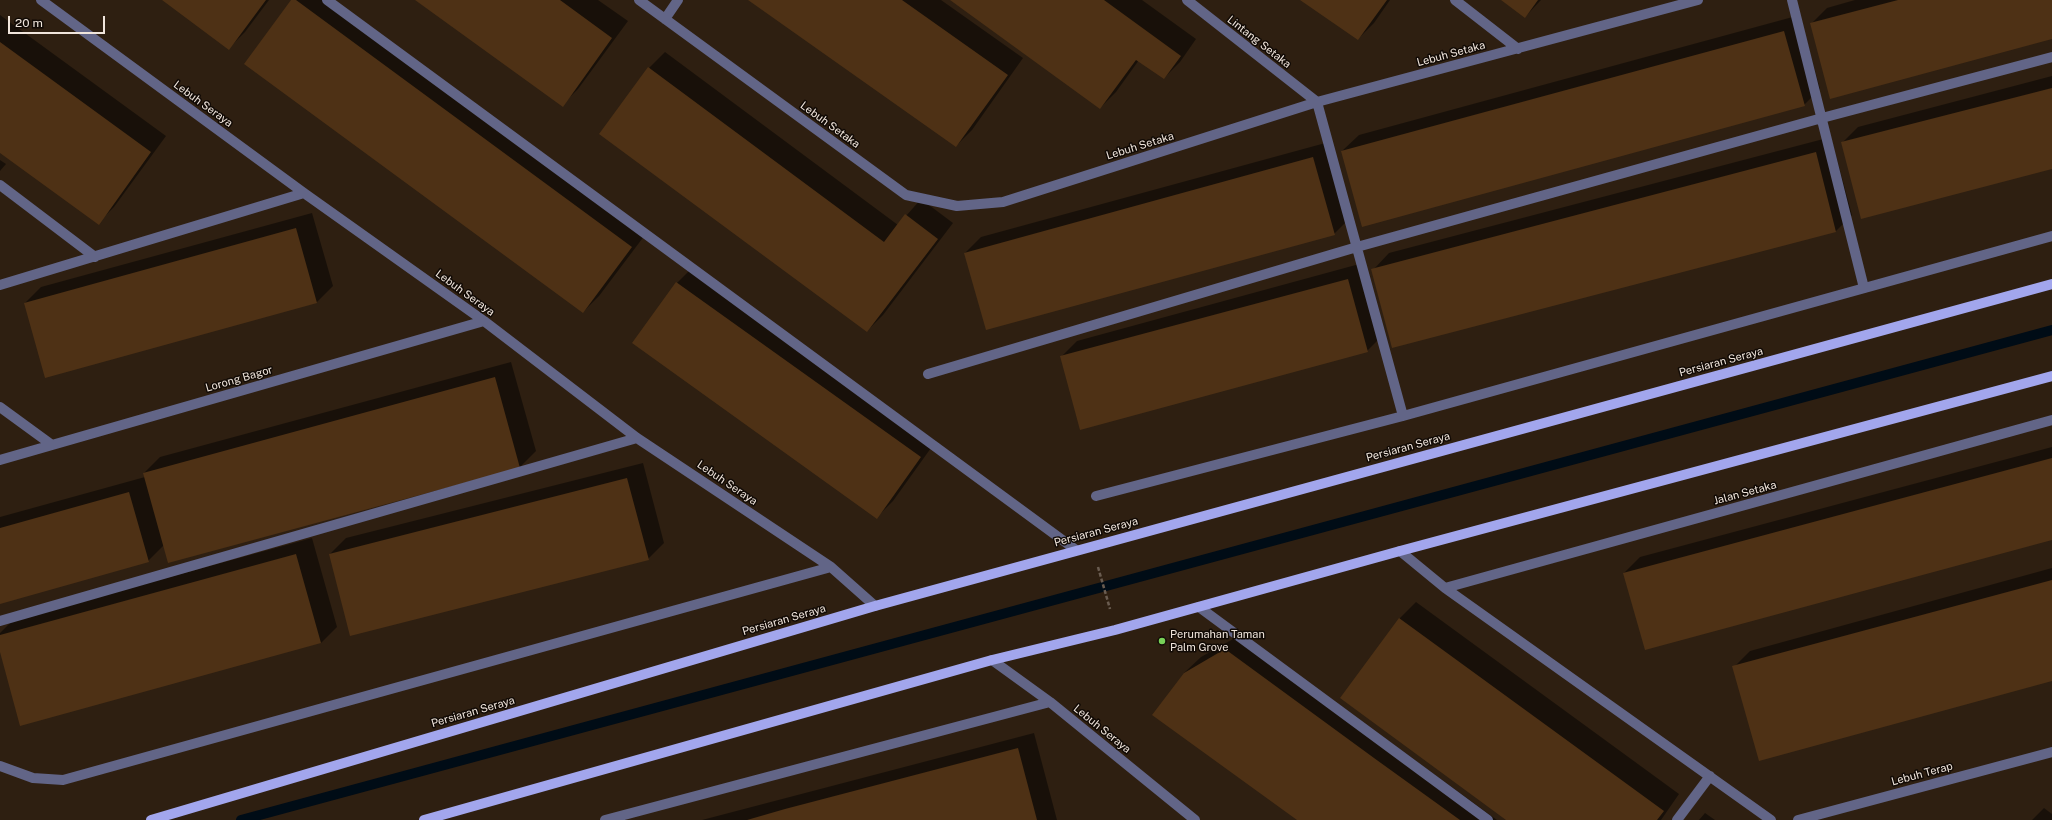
<!DOCTYPE html>
<style>
body{margin:0}
#map{position:relative;width:2052px;height:820px;overflow:hidden;background:#2e1f11;font-family:"Public Sans",sans-serif}
canvas{display:block}
.scale{position:absolute;left:8px;top:16px;width:97px;height:18px;box-sizing:border-box;border:2px solid #f0e5dc;border-top:0;padding-left:5px;font-size:12px;line-height:14px;white-space:nowrap;color:#f0e5dc;-webkit-text-stroke:3px #110a05;paint-order:stroke}
</style>
<div id="map">
<canvas width="2052" height="820"></canvas>
<div class="scale">20 m</div>
</div>
<script>
const ctx = document.querySelector('canvas').getContext('2d');
ctx.lineJoin = 'round';
function paint(path, color) { ctx.fillStyle = color; ctx.fill(path, 'evenodd'); }
const toPath = rows => new Path2D(rows.map(r => 'M' + r).join(''));
function stroke(path, color, width, dash) { ctx.strokeStyle = color; ctx.lineWidth = width; ctx.lineCap = dash ? 'butt' : 'round'; ctx.setLineDash(dash || []); ctx.stroke(path); }
function drawText(font, color, halo, rows, align = 'center') {
  ctx.font = font + ' "Public Sans",sans-serif'; ctx.lineWidth = 3; ctx.setLineDash([]); ctx.textBaseline = 'middle'; ctx.strokeStyle = halo; ctx.fillStyle = color; for (const [text, x, y, turn = 0] of rows) {
    ctx.save(); ctx.translate(x, y); ctx.rotate((+turn || 0) * Math.PI / 180); ctx.textAlign = isNaN(turn) ? turn : align; if (halo) ctx.strokeText(text, 0, 0); ctx.fillText(text, 0, 0); ctx.restore();
  }
}
const shadow = toPath([
 [164,0,269,0,245,32,229,48],
 [293,0,333,0,648,231,599,296,583,312],
 [416,0,598,0,628,21,578,89,562,105],
 [749,0,941,0,1023,58,972,130,956,146],
 [951,0,1142,0,1196,39,1180,62,1164,78,1139,60,1116,92,1100,108],
 [1302,0,1390,0,1374,23,1358,39],
 [1502,0,1541,0,1525,17],
 [1855,0,2052,0,2052,38,1811,24,1827,8],
 [0,15,166,136,114,207,98,223,0,152],
 [1800,15,1820,89,1804,105,1342,151,1359,135],
 [665,52,898,225,921,199,953,223,883,315,867,331,649,68],
 [2052,76,2052,168,1842,143,1858,127],
 [1831,137,1852,215,1836,231,1393,347,1373,270,1389,253],
 [1329,142,1350,218,1334,234,965,253,981,237],
 [0,160,6,164,0,171],
 [312,213,333,286,317,302,25,303,41,287],
 [1363,263,1383,335,1367,351,1061,357,1077,341],
 [693,267,936,441,893,501,877,517,633,343,677,283],
 [511,362,536,451,520,467,164,545,148,561,0,603,0,517,145,477,144,473,160,457],
 [2052,447,2052,539,1624,573,1640,557],
 [643,463,664,543,648,559,330,554,346,538],
 [312,538,337,627,321,643,0,648,0,633,13,620],
 [2052,568,2052,680,1734,667,1750,651],
 [1416,602,1679,794,1661,820,1508,820,1341,698,1400,618],
 [1242,634,1497,820,1299,820,1184,673,1201,657],
 [1034,733,1057,820,702,820],
 [2044,808,2052,814,2052,820,2032,820],
 [1705,813,1715,820,1699,820]
]);
const stream = toPath([
 [241,820,2052,330]
]);
const building = toPath([
 [162,0,266,0,229,50],
 [291,0,296,0,632,247,583,313,244,64],
 [415,0,560,0,612,38,563,107],
 [748,0,902,0,1008,75,956,147],
 [950,0,1104,0,1181,56,1164,79,1136,60,1100,109],
 [1300,0,1387,0,1358,40],
 [1501,0,1538,0,1525,18],
 [1898,0,2052,0,2052,39,1830,99,1810,23],
 [1784,31,1805,106,1362,227,1341,151],
 [0,42,151,152,99,225,0,153],
 [648,67,884,242,905,214,938,239,867,332,599,134],
 [2052,88,2052,169,1861,219,1841,142],
 [1816,152,1836,232,1392,348,1371,269],
 [1313,157,1335,235,986,330,964,253],
 [296,228,317,303,45,378,24,303],
 [1348,279,1368,352,1080,430,1060,356],
 [676,282,921,457,877,519,632,343],
 [495,377,520,468,168,563,143,473],
 [2052,458,2052,540,1645,650,1623,573],
 [627,478,649,560,350,636,329,554],
 [129,492,149,562,0,604,0,528],
 [296,554,321,643,20,726,0,652,0,635],
 [2052,580,2052,681,1759,761,1732,666],
 [1399,618,1664,811,1657,820,1506,820,1340,698],
 [1225,649,1374,758,1460,820,1297,820,1152,715,1184,673],
 [1018,748,1037,820,747,820,785,809]
]);
const path = toPath([
 [1098,567,1110,609]
]);
const minor = toPath([
 [41,0,304,193,484,321,637,438,831,567,875,606],
 [327,0,1076,550],
 [639,0,906,195,957,206,1003,202,1317,102,1698,0],
 [1187,0,1317,102,1403,416],
 [1455,0,1518,49],
 [1792,0,1864,288],
 [665,19,678,0],
 [0,185,95,257],
 [0,285,304,193],
 [928,374,1357,247,1822,118,2052,57],
 [0,407,52,445],
 [0,460,484,321],
 [1096,496,1403,416,2052,236],
 [1400,551,1445,588,1771,820],
 [1445,588,2052,420],
 [1199,607,1488,820],
 [0,621,637,438],
 [992,660,1050,702,1195,820],
 [0,766,33,778,63,780,831,567],
 [605,820,1050,702],
 [1677,820,1710,776],
 [1798,820,2052,752]
]);
const major = toPath([
 [151,820,875,606,2052,284],
 [424,820,992,660,1115,630,1400,551,2052,376]
]);
const markers = [
 [1162,641,4,"#78d158"]
];
const streetNames = [
 ["Lintang Setaka",1259,42,38],
 ["Lebuh Setaka",1451,54,-15],
 ["Lebuh Seraya",203,104,36],
 ["Lebuh Setaka",830,125,36],
 ["Lebuh Setaka",1140,146,-17],
 ["Lebuh Seraya",465,293,36],
 ["Persiaran Seraya",1721,362,-15],
 ["Lorong Bagor",239,379,-16],
 ["Persiaran Seraya",1408,447,-15],
 ["Lebuh Seraya",727,483,34],
 ["Jalan Setaka",1745,493,-15],
 ["Persiaran Seraya",1096,532,-15],
 ["Persiaran Seraya",784,620,-16],
 ["Persiaran Seraya",473,712,-16],
 ["Lebuh Seraya",1102,729,39],
 ["Lebuh Terap",1922,774,-15]
];
const poiNames = [
 ["Perumahan Taman",1170,635],
 ["Palm Grove",1170,648]
];
paint(shadow, '#0007');
stroke(stream, '#000c16', 10);
paint(building, '#4e3115');
stroke(path, '#6a5c50', 2.5, [4, 2]);
stroke(minor, '#626587', 10);
stroke(major, '#a2a6ed', 10);
for (const [x, y, r, color] of markers) { const dot = new Path2D(); dot.arc(x, y, r, 0, 2 * Math.PI); ctx.fillStyle = color; ctx.fill(dot); stroke(dot, '#110a05', 1.5); }
drawText('11px', '#f0e5dc', '#110a05', streetNames);
drawText('11px', '#f0e5dc', '#110a05', poiNames, 'left');
</script>
